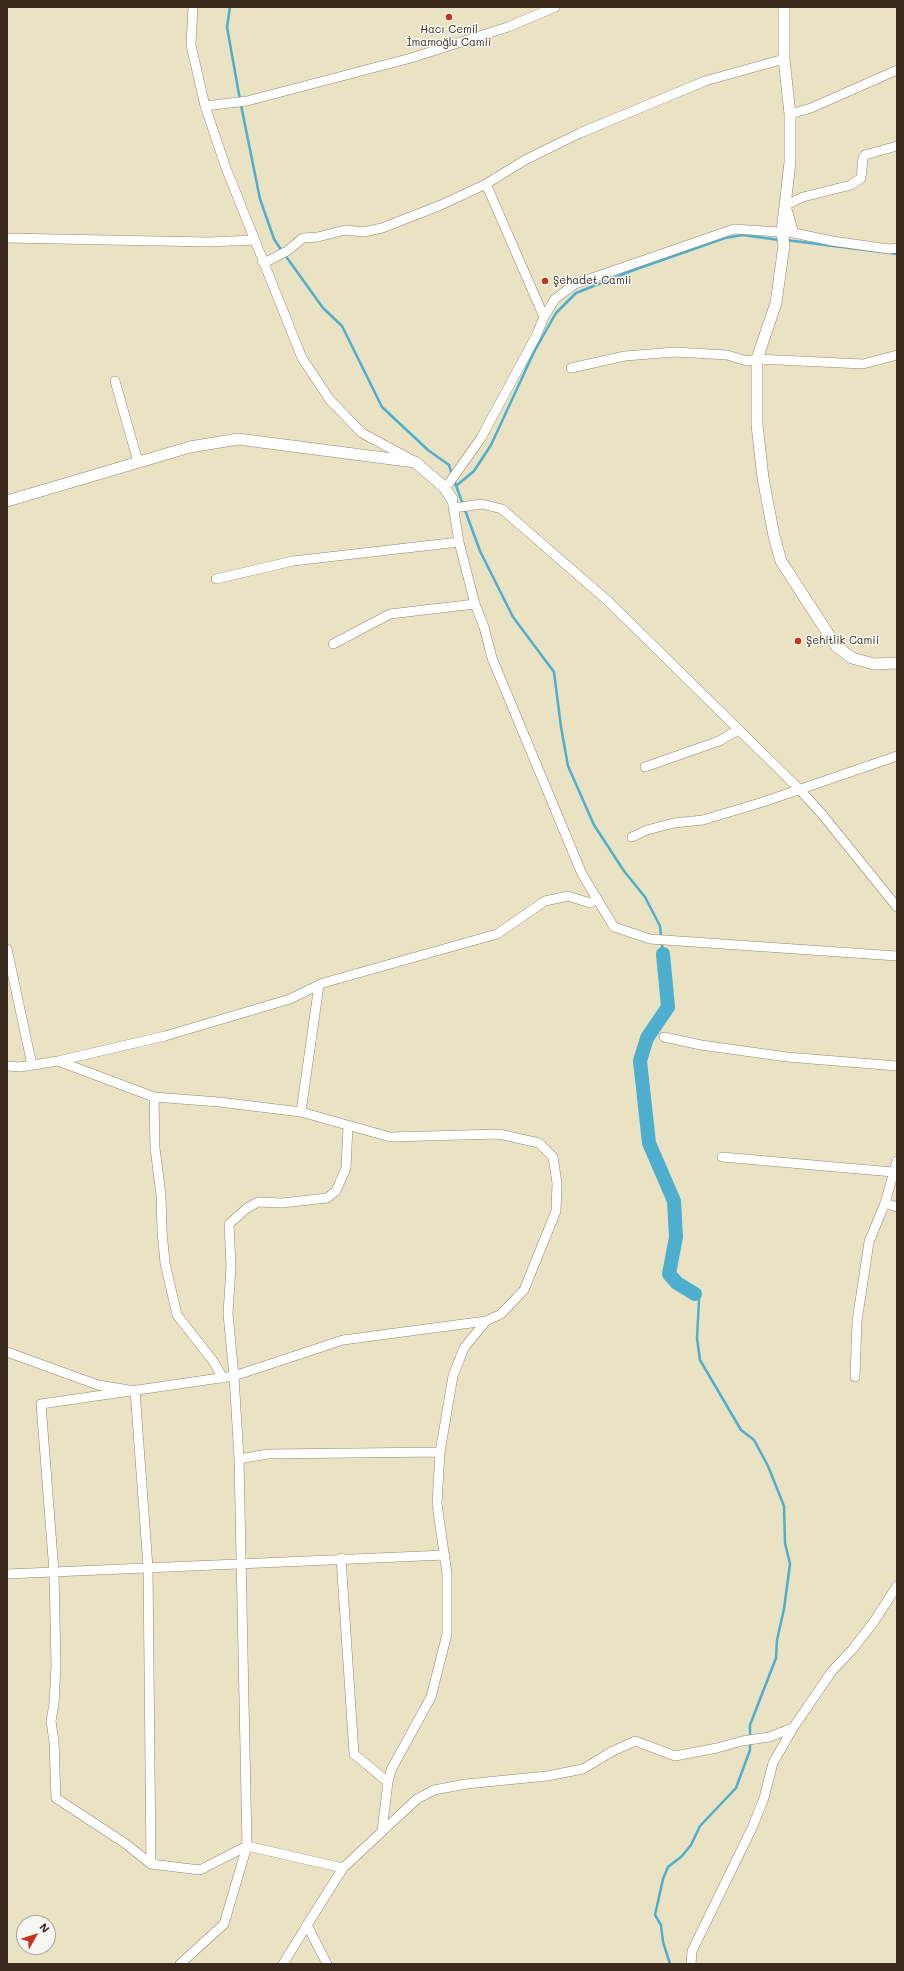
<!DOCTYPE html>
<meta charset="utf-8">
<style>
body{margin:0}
#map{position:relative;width:904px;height:1971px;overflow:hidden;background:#e9e3c4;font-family:Mali,sans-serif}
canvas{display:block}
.frame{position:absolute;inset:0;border:8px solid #3b2a1e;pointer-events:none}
.north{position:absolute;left:16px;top:1915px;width:40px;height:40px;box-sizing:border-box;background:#f6f6f2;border:1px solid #aba49d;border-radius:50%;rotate:51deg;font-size:11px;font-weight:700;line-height:16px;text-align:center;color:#3b2a1e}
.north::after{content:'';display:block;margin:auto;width:14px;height:18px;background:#c8321e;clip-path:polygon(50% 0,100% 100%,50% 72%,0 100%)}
</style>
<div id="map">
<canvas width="904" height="1971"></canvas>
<div class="frame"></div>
<div class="north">N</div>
</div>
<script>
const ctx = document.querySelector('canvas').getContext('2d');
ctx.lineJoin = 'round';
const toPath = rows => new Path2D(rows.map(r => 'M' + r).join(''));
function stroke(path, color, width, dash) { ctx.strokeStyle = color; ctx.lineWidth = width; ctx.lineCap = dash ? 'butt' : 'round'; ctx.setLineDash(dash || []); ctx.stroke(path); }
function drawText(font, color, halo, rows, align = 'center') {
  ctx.font = font + ' Mali,sans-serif'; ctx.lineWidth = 3; ctx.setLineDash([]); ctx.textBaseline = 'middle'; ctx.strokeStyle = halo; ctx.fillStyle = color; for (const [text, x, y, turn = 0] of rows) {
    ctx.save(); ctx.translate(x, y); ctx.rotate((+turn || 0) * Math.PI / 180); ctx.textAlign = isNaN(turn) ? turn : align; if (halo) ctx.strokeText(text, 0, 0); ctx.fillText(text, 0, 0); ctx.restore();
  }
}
const stream = toPath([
 [230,7,227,27,240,100],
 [241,105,260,199,274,239,282,251],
 [786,240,897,254],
 [285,255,323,308,342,326,382,407,428,450,449,465,452,475],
 [454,480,480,551,513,617,554,672,561,727,568,766,594,825,624,871,645,897,660,926,663,954],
 [456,486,474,471,491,445,534,352,556,313,576,293,631,271,725,238,743,235,779,240],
 [695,1294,699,1300,697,1338,700,1360,741,1430,754,1440,768,1466,784,1506,785,1543,790,1564,784,1609,777,1640,776,1658,750,1725,750,1737],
 [670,1964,663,1942,661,1925,655,1915,663,1879,668,1867,682,1856,691,1845,700,1826,736,1788,750,1750,750,1742]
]);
const river = toPath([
 [663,954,668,1007,647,1038,640,1061,649,1143,674,1201,676,1237,669,1274,677,1283,695,1294]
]);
const minor = toPath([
 [193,7,191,45,205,106,226,168,302,358,330,400,362,433,412,460],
 [205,106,247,101,411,58,508,27,555,7],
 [790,114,811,108,897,70],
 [794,233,786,206,788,204,803,197,851,185,861,178,863,158,865,155,897,146],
 [7,238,208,242,254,240],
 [262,261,268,261,287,251,303,238,318,237,345,230,364,232,382,228,441,205,486,184],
 [544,317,486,184,525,160,580,133,705,81,784,59],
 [571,368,625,356,675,352,727,355,747,361,757,359,863,364,897,355],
 [115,381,138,462],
 [444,487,447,486,481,438,536,336,544,317,555,299,575,284,734,229,794,233,832,241,889,249,897,248],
 [452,499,459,542,475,604,484,627,492,658,582,874,614,927,650,939,897,956],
 [453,508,482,504,502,509,609,602,799,789,821,813,897,907],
 [216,579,293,561,459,542],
 [333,644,390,614,475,604],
 [645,767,719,741,738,730],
 [632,837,647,830,674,823,703,820,763,802,897,756],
 [7,949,32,1065],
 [664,1037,701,1045,787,1057,897,1066],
 [58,1061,165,1036,290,999,323,983,497,934,545,901,568,896,590,903,597,898],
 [7,1066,20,1067,58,1061,154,1097,219,1102,301,1112,390,1137,499,1134,539,1143,553,1157,557,1183,556,1211,524,1290,501,1314,486,1321,343,1340,234,1376,41,1404,54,1572,56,1666,54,1704,51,1721,54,1742,56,1798,126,1844,151,1864,200,1870,247,1846,343,1868,417,1799,434,1790,466,1784,547,1776,583,1769,611,1752,635,1741,675,1756,717,1748,742,1741,769,1737,793,1728,832,1671,852,1650,873,1623,897,1586],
 [154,1097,155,1148,161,1195,162,1231,165,1263,177,1315,213,1361,223,1378],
 [301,1112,319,985],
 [722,1157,893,1172],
 [885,1203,897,1207],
 [7,1352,98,1385,135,1391,148,1567,151,1864],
 [855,1377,857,1321,869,1242,885,1203,897,1161],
 [239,1459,268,1454,440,1452],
 [341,1558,354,1754,388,1782],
 [7,1574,445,1555],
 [382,1831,388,1782,391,1770,431,1697,447,1634,447,1574,437,1504,440,1452,453,1376,464,1348,486,1321],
 [180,1964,224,1924,247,1846,239,1459,234,1376,228,1314,231,1266,229,1224,247,1208,258,1202,282,1203,327,1198,336,1191,346,1168,348,1126],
 [283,1964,307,1925],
 [327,1964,307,1925,343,1868],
 [691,1964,692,1951,752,1828,764,1798,773,1763,793,1728]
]);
const tertiary = toPath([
 [784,7,784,59,790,114,790,162,782,232,784,245,776,303,757,359,757,425,763,478,774,536,781,561,836,646,852,658,874,664,897,663],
 [7,501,190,447,238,439,415,462,444,487,452,499]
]);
const markers = [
 [449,17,4,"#c8321e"],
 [545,281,4,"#c8321e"],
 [798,641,4,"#c8321e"]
];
const poiNames = [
 ["Hacı Cemil",449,30,"center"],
 ["İmamoğlu Camii",449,43,"center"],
 ["Şehadet Camii",553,281],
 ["Şehitlik Camii",806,641]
];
stroke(stream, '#4eaecd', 2.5);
stroke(river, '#4eaecd', 14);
stroke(minor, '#928671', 10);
stroke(tertiary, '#928671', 12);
stroke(minor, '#fff', 9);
stroke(tertiary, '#fff', 11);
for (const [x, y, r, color] of markers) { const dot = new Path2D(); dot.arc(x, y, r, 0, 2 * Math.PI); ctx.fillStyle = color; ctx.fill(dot); stroke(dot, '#f6f6f2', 1.5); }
drawText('11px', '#3b2a1e', '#f6f6f2', poiNames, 'left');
</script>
